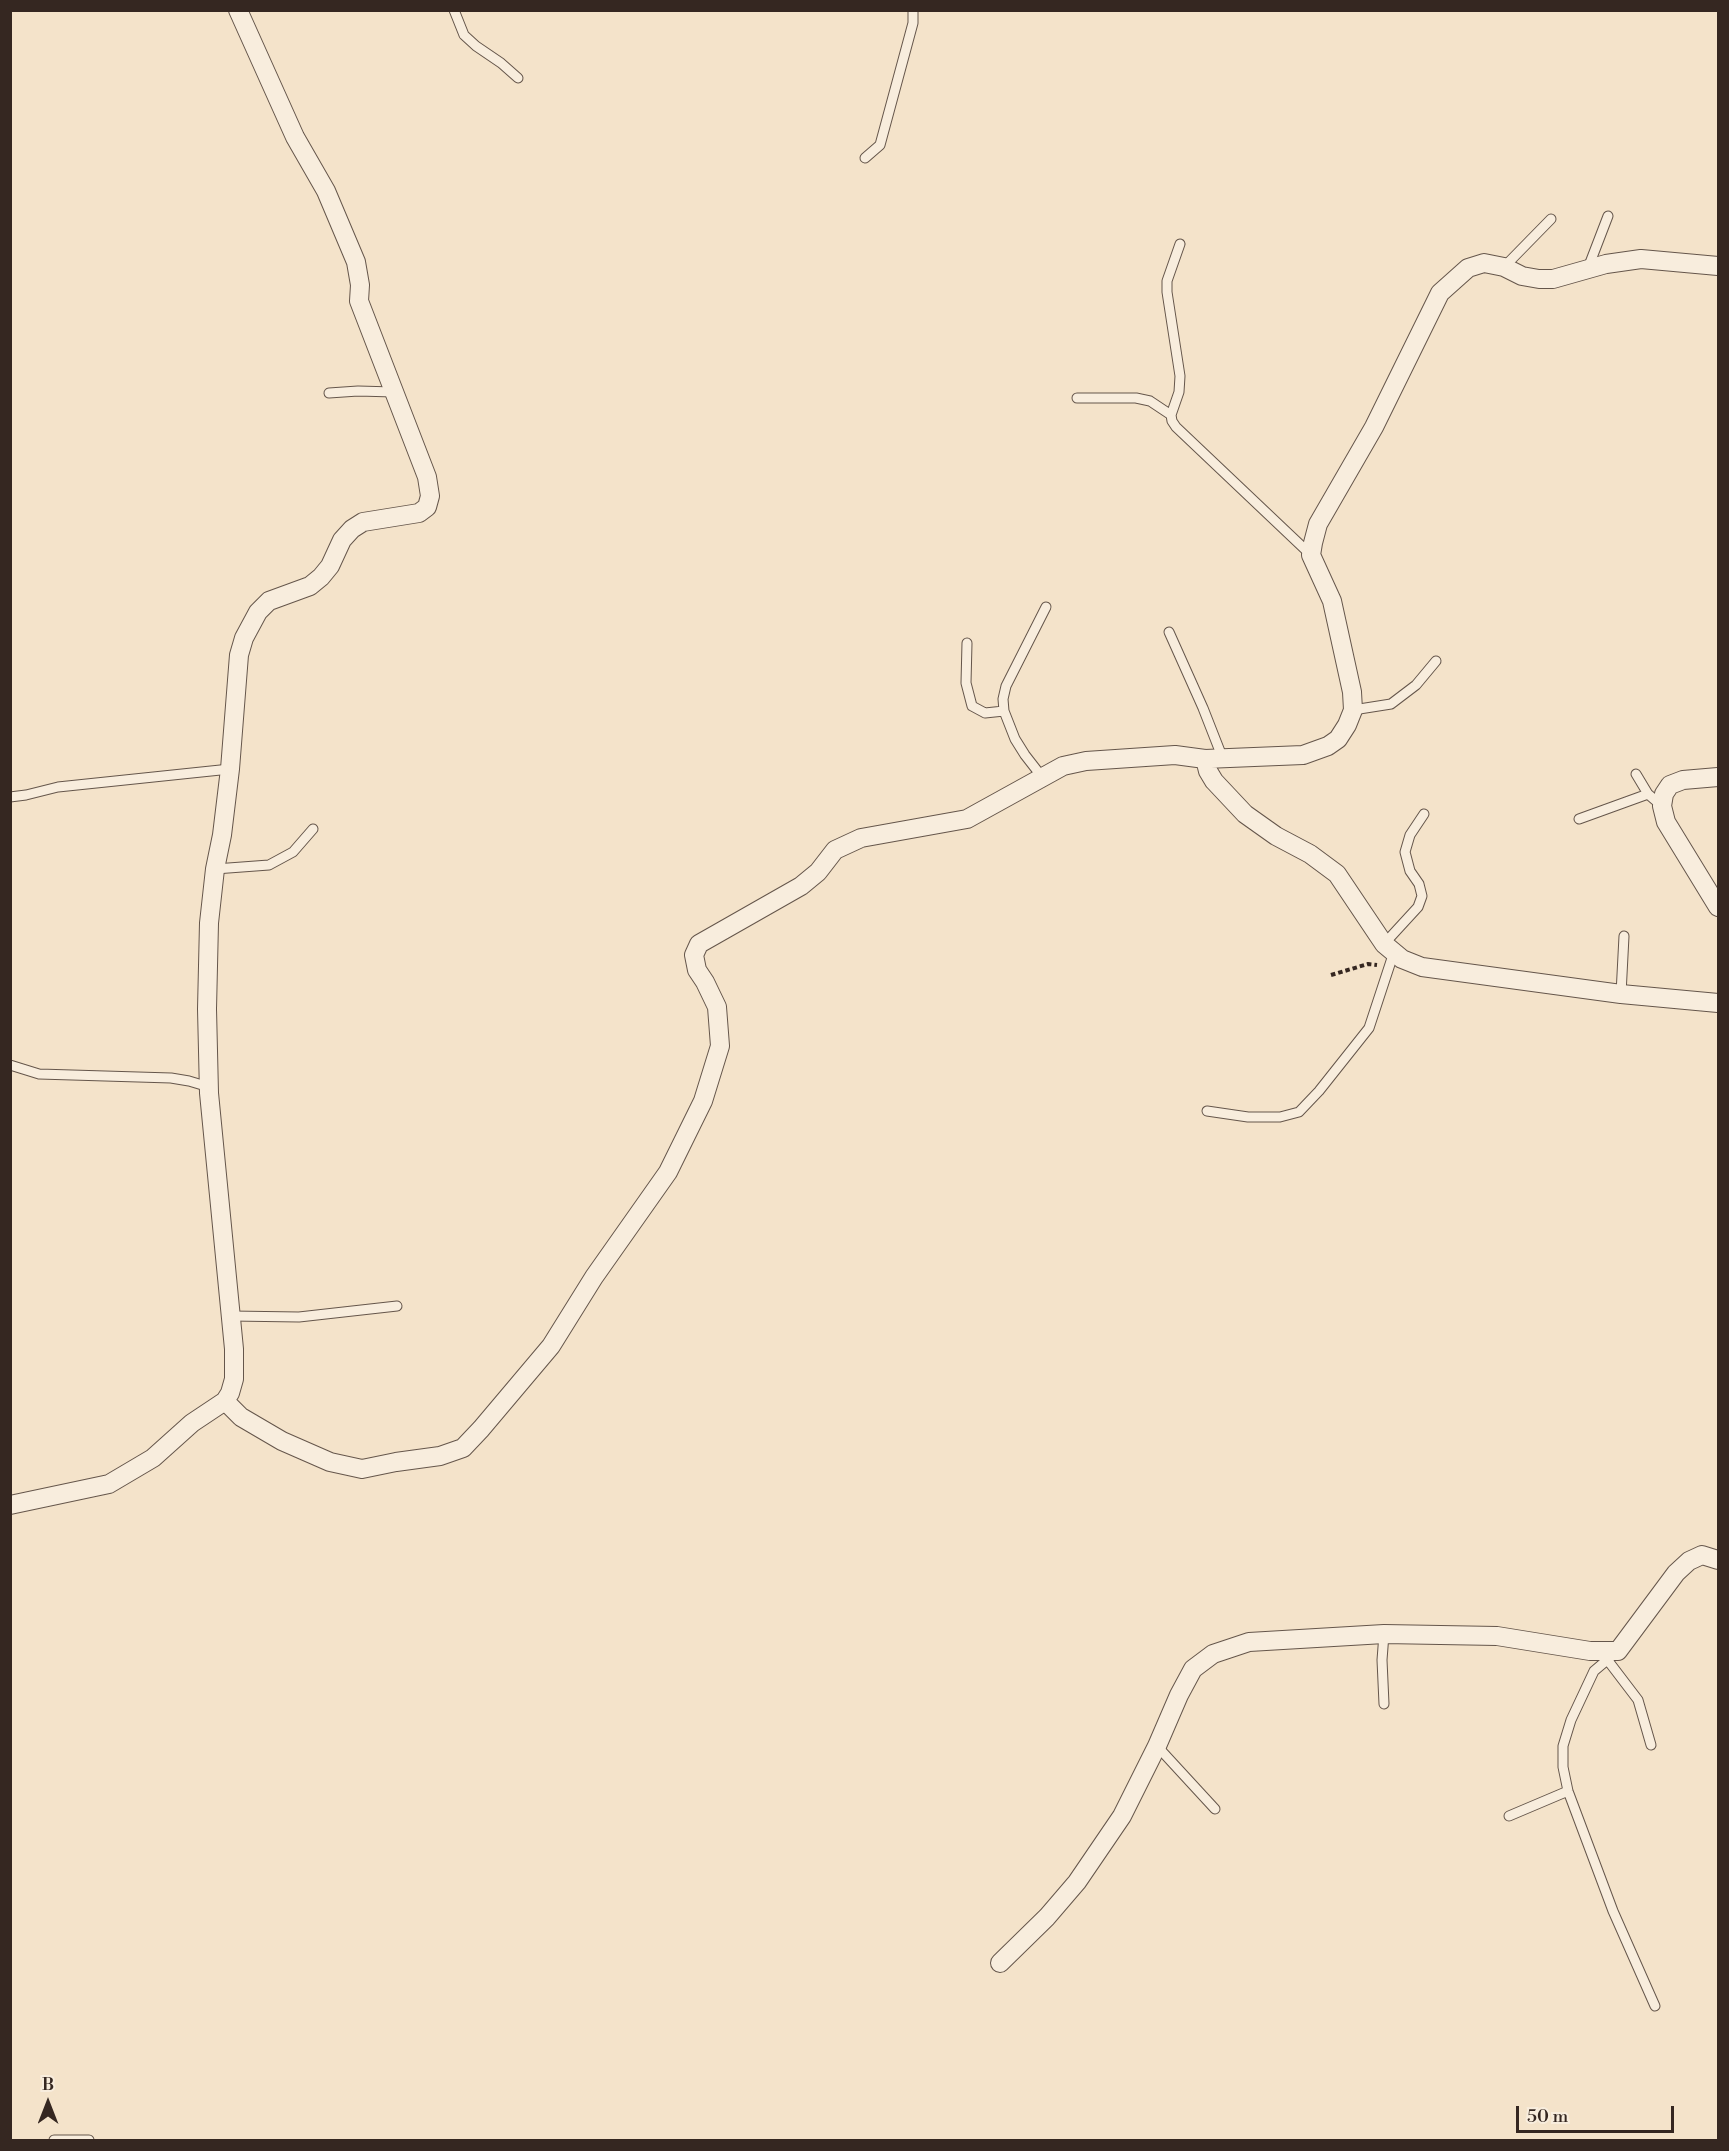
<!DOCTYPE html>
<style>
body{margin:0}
#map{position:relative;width:1729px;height:2151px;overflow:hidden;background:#f4e3ca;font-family:"Libre Bodoni",serif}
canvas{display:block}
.frame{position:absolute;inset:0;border:12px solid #352721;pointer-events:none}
.north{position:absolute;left:18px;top:2073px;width:60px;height:60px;-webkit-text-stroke:4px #f8eddd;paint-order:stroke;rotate:0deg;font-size:16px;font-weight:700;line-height:24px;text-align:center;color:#352721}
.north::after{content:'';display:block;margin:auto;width:21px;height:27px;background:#352721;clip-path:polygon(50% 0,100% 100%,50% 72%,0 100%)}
.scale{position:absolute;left:1516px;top:2106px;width:158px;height:27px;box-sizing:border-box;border:3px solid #352721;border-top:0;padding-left:8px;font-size:18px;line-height:21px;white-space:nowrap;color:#352721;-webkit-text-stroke:4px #f8eddd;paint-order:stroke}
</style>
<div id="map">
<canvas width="1729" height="2151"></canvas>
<div class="frame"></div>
<div class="north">B</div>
<div class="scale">50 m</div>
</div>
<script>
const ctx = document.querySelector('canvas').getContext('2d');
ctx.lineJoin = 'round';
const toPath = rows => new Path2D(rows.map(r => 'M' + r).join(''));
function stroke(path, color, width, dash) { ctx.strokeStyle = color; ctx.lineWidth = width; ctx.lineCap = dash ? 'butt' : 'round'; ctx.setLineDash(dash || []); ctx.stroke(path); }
const path = toPath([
 [1331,975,1368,964,1377,965]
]);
const service = toPath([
 [454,10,464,35,476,46,501,63,518,78],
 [865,158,880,145,913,23,913,10],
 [1180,244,1167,281,1167,292,1180,376,1179,392,1171,415,1172,421,1176,427,1311,555],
 [1504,267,1551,219],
 [1588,268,1608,216],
 [329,393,358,391,394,392],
 [1077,398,1136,398,1150,401,1171,415],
 [1169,632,1203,708,1223,759],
 [967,643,966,683,972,706,985,713,1004,711],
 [1353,710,1391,704,1416,685,1436,661],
 [1636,774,1648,794,1662,806],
 [1044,777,1039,773,1025,755,1015,739,1004,711,1003,699,1006,686,1046,607],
 [10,797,26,795,58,787,230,769],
 [1579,819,1648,794],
 [215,869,269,865,293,852,313,829],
 [1384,944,1418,907,1422,896,1419,884,1410,871,1405,852,1410,835,1424,814],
 [1621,994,1624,936],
 [10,1065,39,1074,171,1078,189,1081,209,1087],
 [1207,1111,1248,1117,1280,1117,1299,1112,1319,1091,1369,1028,1394,952],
 [231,1316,299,1317,397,1306],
 [1613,1655,1594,1671,1571,1720,1563,1746,1563,1767,1568,1791,1613,1911,1655,2006],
 [1606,1658,1638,1700,1651,1745],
 [1384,1704,1382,1660,1384,1634],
 [1157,1746,1215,1809],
 [1509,1816,1568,1791],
 [54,2140,89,2140]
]);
const minor = toPath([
 [1718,266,1641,259,1606,264,1553,279,1539,279,1522,276,1504,267,1484,263,1468,268,1440,293,1374,427,1318,524,1313,543,1311,555,1332,601,1352,692,1353,710,1347,725,1338,739,1328,746,1303,755,1205,759,1208,771,1214,781,1245,814,1276,836,1310,854,1337,874,1384,944,1402,959,1422,967,1621,994,1718,1003],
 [1718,777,1683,780,1670,785,1664,794,1662,806,1666,822,1718,907],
 [225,1401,241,1417,282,1441,330,1462,362,1469,396,1462,440,1456,463,1448,481,1429,551,1346,594,1277,668,1172,703,1101,720,1046,717,1007,705,982,697,970,694,955,699,944,801,886,818,872,835,850,861,838,967,819,1063,766,1086,761,1175,755,1205,759],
 [10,1505,109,1484,153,1458,192,1423,225,1401,230,1393,234,1379,234,1349,209,1093,207,1009,209,923,215,869,222,835,230,769,239,655,244,638,258,612,269,601,310,586,321,577,330,566,342,540,352,529,363,522,419,513,427,507,430,496,427,477,359,301,360,285,356,262,326,191,295,137,238,10],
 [1000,1963,1047,1917,1077,1882,1122,1816,1157,1746,1179,1695,1193,1669,1213,1654,1249,1642,1384,1634,1497,1636,1590,1651,1618,1651,1676,1573,1689,1561,1702,1555,1718,1560]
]);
stroke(service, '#65564b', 11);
stroke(minor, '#65564b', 20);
stroke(path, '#352721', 4, [4.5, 3]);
stroke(service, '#f8eddd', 9);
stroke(minor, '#f8eddd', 18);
</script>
